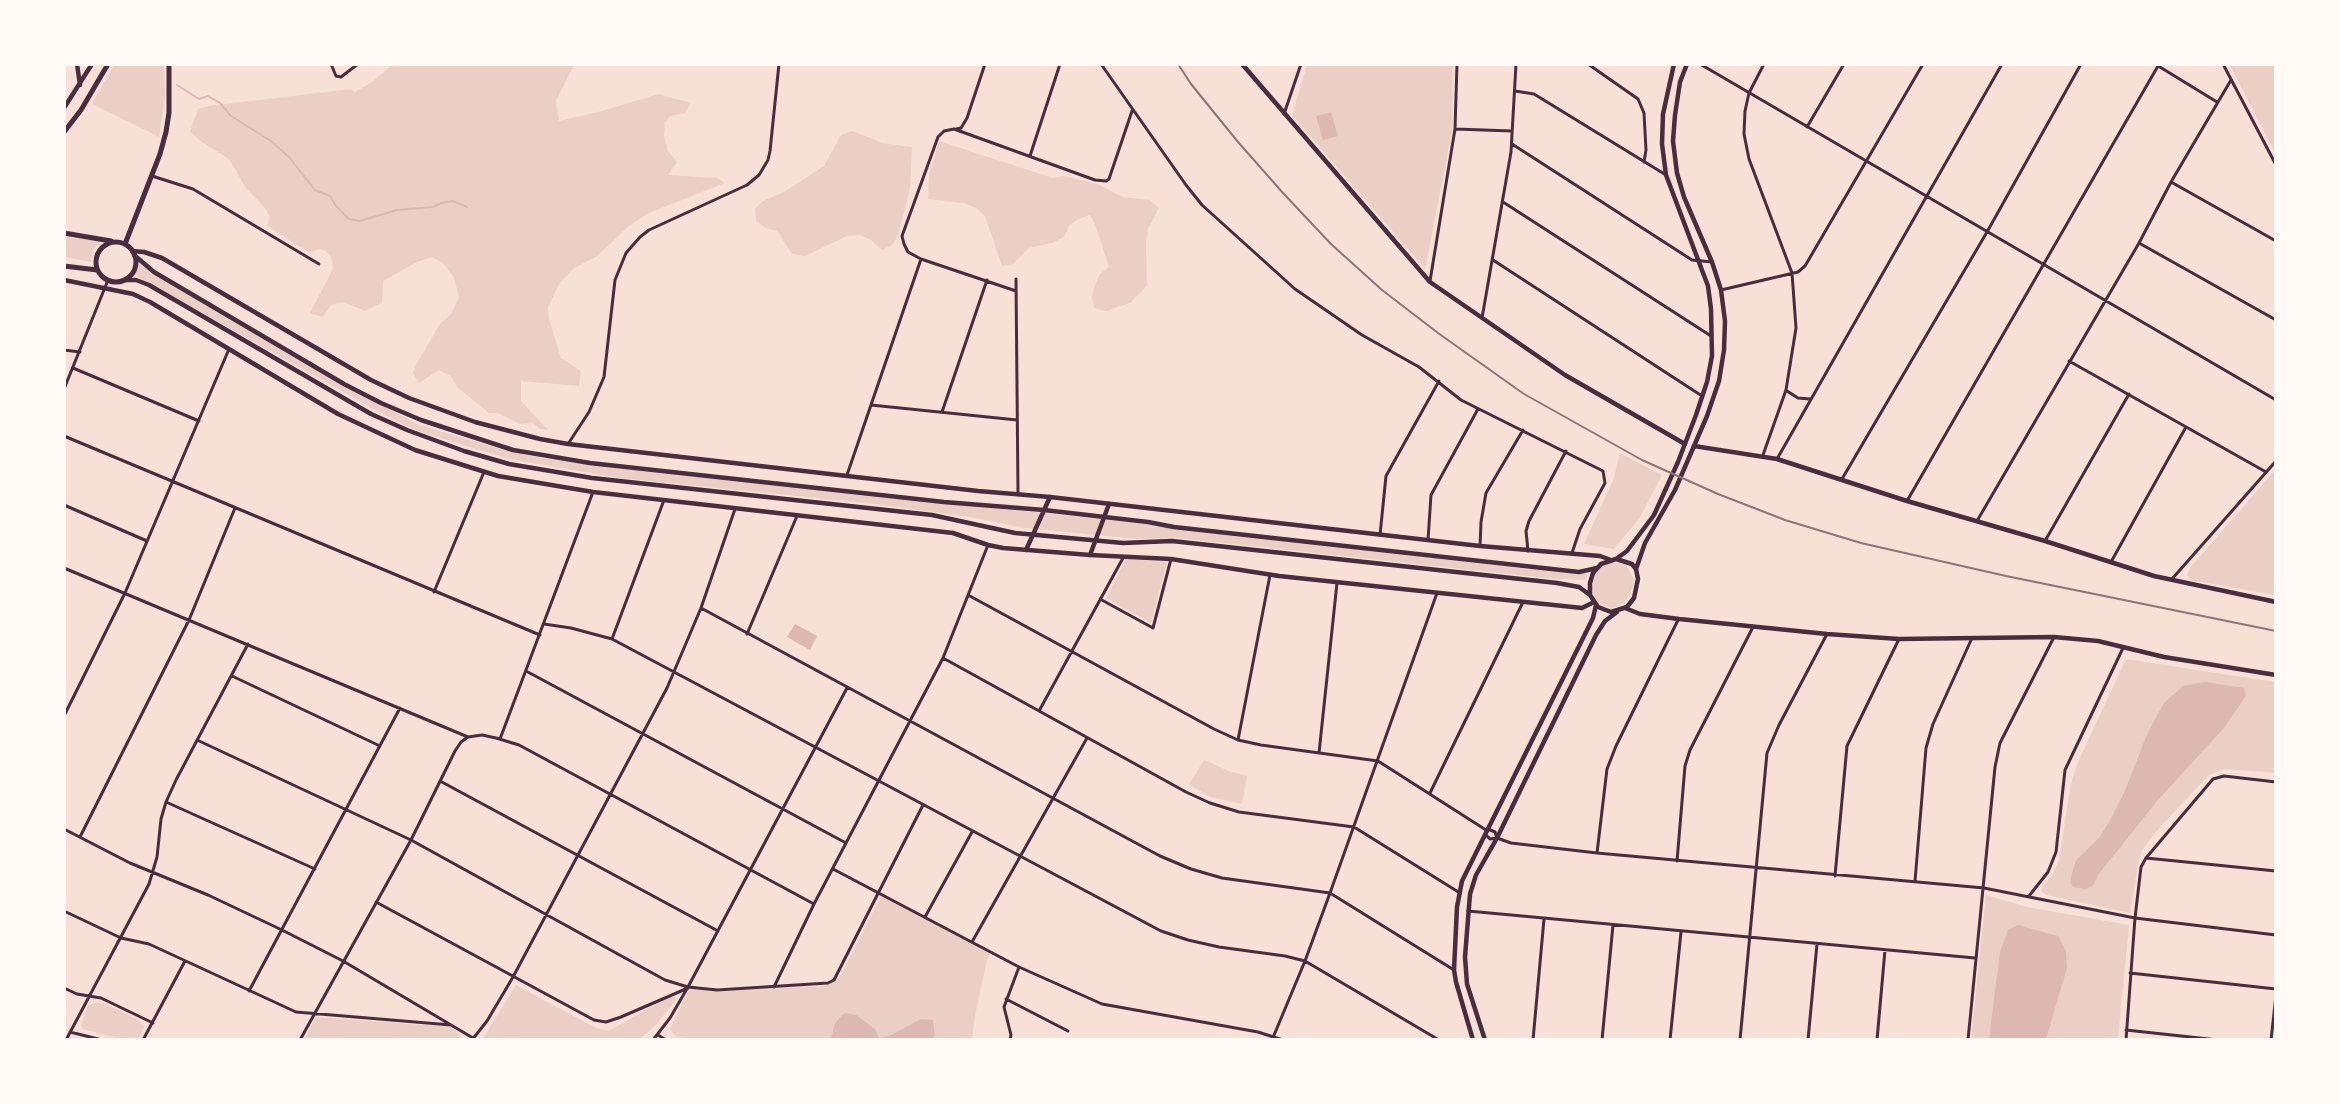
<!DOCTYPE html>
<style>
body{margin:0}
#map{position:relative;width:2340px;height:1104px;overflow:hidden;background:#f7e1d7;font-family:"IBM Plex Serif",serif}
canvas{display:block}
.frame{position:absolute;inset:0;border:66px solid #fffaf5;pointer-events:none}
</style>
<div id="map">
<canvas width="2340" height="1104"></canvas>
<div class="frame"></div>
</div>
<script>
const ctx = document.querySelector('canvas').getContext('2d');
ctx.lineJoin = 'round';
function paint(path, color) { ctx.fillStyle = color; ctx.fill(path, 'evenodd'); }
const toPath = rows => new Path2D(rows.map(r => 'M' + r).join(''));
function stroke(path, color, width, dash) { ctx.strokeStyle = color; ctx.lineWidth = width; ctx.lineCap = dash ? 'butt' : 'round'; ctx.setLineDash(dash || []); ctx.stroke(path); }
const green = toPath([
 [393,64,574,65,556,101,559,121,602,111,658,94,691,103,685,113,670,116,665,123,664,136,668,151,677,162,668,175,718,178,725,183,649,213,629,226,596,257,574,268,559,284,548,307,549,319,561,358,581,371,579,386,521,381,521,401,548,430,540,429,533,423,520,424,498,413,489,413,457,387,451,376,439,370,419,383,413,373,417,363,440,324,451,314,459,297,454,278,443,263,432,257,417,262,383,281,382,303,365,311,343,302,331,305,323,317,310,313,333,269,331,256,326,251,319,249,310,253,267,226,270,216,265,208,246,188,229,159,199,140,190,131,198,109,209,106,351,89,355,92,372,82],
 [114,65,164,65,165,96,159,137,92,104],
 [1307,65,1453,65,1452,132,1425,269,1292,115],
 [2230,65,2273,65,2276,69,2275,153],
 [852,131,886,144,912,147,910,188,898,236,892,245,882,250,871,240,860,235,847,236,805,256,792,254,777,231,766,228,756,221,755,209,763,201,784,192,824,166,841,135],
 [939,141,1053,178,1064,176,1100,185,1122,197,1150,200,1159,208,1148,229,1146,241,1147,286,1130,303,1106,311,1094,308,1092,297,1095,285,1100,274,1109,267,1095,224,1090,215,1078,219,1069,226,1064,237,1052,243,1029,248,1012,265,1002,266,985,216,976,208,963,203,928,199,929,174],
 [65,237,101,241,93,250,91,262,65,257],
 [138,262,141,265,288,354,419,425,507,451,546,459,629,469,1137,523,1518,568,1588,574,1585,580,1555,579,1178,538,1136,539,1025,528,976,518,866,503,619,478,509,459,415,430,377,411,135,275],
 [1620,453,1662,475,1639,519,1614,549,1584,544,1614,478],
 [2275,470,2275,595,2190,580,2187,575,2190,568],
 [1126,559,1167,562,1151,623,1106,598],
 [1612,562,1626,565,1634,579,1633,587,1625,603,1611,608,1597,602,1592,589,1595,576,1599,569],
 [2126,659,2275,682,2275,773,2224,769,2209,775,2160,827,2142,850,2138,865,2130,913,2046,895,2041,891,2043,885,2052,875,2059,860,2071,783,2078,762],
 [1204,760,1229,771,1247,776,1242,804,1210,797,1189,784],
 [1986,895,2027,907,2129,925,2118,1039,1971,1040],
 [881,896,991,953,987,960,975,1015,972,1039,687,1038,676,1037,670,1029,689,989,717,991,824,986,835,981,841,975],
 [516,985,596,1028,609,1031,668,997,678,997,656,1025,640,1039,482,1040],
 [95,1003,103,1003,139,1020,144,1027,139,1039,120,1039,83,1029,81,1025,88,1005],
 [316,1017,452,1027,463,1039,304,1040]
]);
const water = toPath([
 [1331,112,1338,136,1323,140,1316,116],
 [795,624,817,636,810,650,787,637],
 [2206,682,2244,688,2246,696,2223,729,2157,801,2098,875,2093,886,2086,889,2073,887,2070,882,2071,877,2076,860,2099,838,2109,822,2124,793,2148,732,2164,703,2183,686],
 [2018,925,2058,936,2066,951,2067,968,2046,1039,1989,1039,2000,952,2008,930],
 [844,1013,856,1015,875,1029,879,1038,889,1036,921,1019,933,1020,935,1036,933,1040,831,1039,835,1023]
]);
const stream = toPath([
 [177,85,199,99,208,96,220,103,231,116,271,141,289,157,315,190,330,196,336,206,349,219,360,221,397,210,433,207,441,203,453,201,467,207]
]);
const minor = toPath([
 [331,64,336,76,341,77,358,64],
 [1101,64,1186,185,1202,205,1295,289,1362,335,1419,367,1461,400,1603,471,1605,483,1580,529,1572,553],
 [1588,64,1638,99,1644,113,1646,150,1644,162],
 [1700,64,2276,400],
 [2155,64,2217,102],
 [2223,64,2276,165],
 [1515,91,1534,94,1666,175],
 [1284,114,1301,64],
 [1807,127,1844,64],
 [956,129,961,128,967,118,985,64],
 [1455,129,1512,131],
 [1512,144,1692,260,1712,262],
 [1030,156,1060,64],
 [152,176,193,189,319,264],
 [2171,182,2276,241],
 [1503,202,1711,336],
 [2139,243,2276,320],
 [1493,260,1702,396],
 [1016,279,1018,493],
 [1430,281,1455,129,1457,64],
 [1721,290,1798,272,1805,266,1923,64],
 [1016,291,921,259,908,252,904,244,902,236,938,137,944,131,954,129,1095,180,1106,181,1109,179,1132,111],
 [1482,318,1511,152,1516,64],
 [64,350,80,352],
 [2069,361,2266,472],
 [73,368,199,421],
 [64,389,108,280],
 [1787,391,1798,398,1810,399],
 [871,405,1017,420],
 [942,412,987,280],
 [64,436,540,635],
 [568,444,589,412,604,377,615,280,626,253,640,237,649,230,747,185,759,175,768,160,770,151,779,64],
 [1763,455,1786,390,1796,328,1792,273,1749,159,1744,134,1745,111,1749,93,1764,64],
 [1777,459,2002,64],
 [847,475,921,259],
 [1842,479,1987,232,2081,64],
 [1907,501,2158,66],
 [64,505,147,541],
 [1977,521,2139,243,2171,182,2231,80],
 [1380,535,1386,476,1439,381],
 [1428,540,1431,495,1478,409],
 [2045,541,2129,394],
 [1480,546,1481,522,1486,493,1523,430],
 [1528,551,1526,531,1529,521,1566,451],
 [2111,562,2186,427],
 [64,568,468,737,482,735,496,738,519,745,814,904],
 [2172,579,2276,461],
 [434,592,484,472],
 [968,595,1214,729,1238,740,1261,745,1378,761,1486,830],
 [1100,599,1153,628,1171,559],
 [701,608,1160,856,1191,869,1222,878,1330,893,1454,970],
 [544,624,571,628,612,639,1161,931,1188,940,1219,947,1285,956,1305,961,1439,1040],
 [747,634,797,516],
 [612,639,664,500],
 [943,658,1186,792,1210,803,1239,812,1354,827,1460,893],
 [526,671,846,843],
 [232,676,380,746],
 [1039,711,1123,558],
 [64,716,125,593,229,349],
 [500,739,593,492],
 [197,740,411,840,665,980,688,987,717,990,828,983,834,980,923,805],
 [1238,740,1270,575],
 [1319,753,1337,583],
 [440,781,718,931],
 [1430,793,1523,602],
 [166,802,315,869],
 [64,829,130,863,208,895,282,930,343,961,473,1038],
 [1488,829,1495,832,1497,838],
 [1486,835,1490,839,1497,838,1511,843,1597,853,1984,888,2135,918,2276,935],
 [80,837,189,620,235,508],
 [1597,853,1607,769,1616,746,1678,620],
 [2146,858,2276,871],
 [1677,861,1685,766,1690,750,1753,627],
 [833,869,1019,967,1102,1004,1258,1032,1283,1040],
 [1835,876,1847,746,1899,639],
 [1915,881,1926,748,1933,724,1972,638],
 [2029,896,2048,872,2056,852,2065,770,2123,648],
 [376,902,594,1020,606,1022,621,1017,688,988],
 [64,911,121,938,149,944,296,1012,451,1025],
 [1468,911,1975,958],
 [925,917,972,832],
 [972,942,1087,738],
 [2130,973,2276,989],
 [774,987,814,904,943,658,988,545],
 [64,988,77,994,101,998,153,1023],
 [249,991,400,708],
 [1006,999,1068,1031],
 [2126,1030,2218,1040],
 [70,1032,102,1040],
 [658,1035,666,1040],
 [66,1040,149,884,157,857,161,819,166,802,176,780,248,644],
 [143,1040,185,961],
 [300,1040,411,840,455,751,461,742,468,737],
 [472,1040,487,1021,513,977,667,688,701,608,735,509],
 [653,1040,670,1018,688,987,847,688],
 [1010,1040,1011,1035,1004,1007,1019,967],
 [1272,1040,1305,961,1330,893,1437,593],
 [1533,1040,1544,919],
 [1602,1040,1613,925],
 [1670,1040,1681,932],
 [1740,1040,1767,753,1779,725,1827,634],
 [1808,1040,1817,944],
 [1877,1040,1885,950],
 [1968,1040,1995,767,2000,743,2054,637],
 [2126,1040,2135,918,2141,867,2146,858,2213,779,2224,776,2276,782],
 [2271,1040,2276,995]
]);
const tertiary = toPath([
 [77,64,80,85],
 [1242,64,1430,282,1565,375,1685,444],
 [64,108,92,64],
 [132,251,144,252,162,258,371,380,409,398,475,422,540,439,568,444,978,491,1050,497,1480,546,1600,556,1611,560],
 [64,280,133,294,150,302,338,414,415,450,498,476,593,492,953,533,988,545,1003,548,1090,555,1171,559,1279,576,1582,608,1594,602],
 [1694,446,1777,459,1907,501,2045,541,2154,576,2276,602],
 [1625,608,1640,614,1679,619,1827,634,1899,639,2054,637,2098,641,2164,657,2276,675]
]);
const secondary = toPath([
 [134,255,154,272,344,384,381,403,421,420,513,450,590,463,944,502,1044,510,1148,522,1174,527,1579,572,1597,568],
 [125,280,136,280,149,285,371,414,407,430,464,451,509,464,592,478,932,515,1015,533,1123,543,1172,541,1557,583,1579,587,1590,595],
 [1026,550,1050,497],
 [1090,555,1109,504],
 [1616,559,1632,564,1636,569,1638,579,1634,598,1627,607,1611,612,1598,607,1590,595,1590,583,1593,573,1601,564,1616,559,1627,551,1654,515,1678,462,1696,415,1707,382,1712,356,1711,309,1708,286,1666,175,1662,144,1663,114,1674,64],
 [1636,569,1645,543,1675,490,1707,416,1719,381,1724,350,1725,321,1721,290,1712,262,1684,197,1677,173,1673,141,1675,115,1680,82,1687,64],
 [1473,1040,1456,982,1454,970,1457,907,1462,881,1593,618,1596,605],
 [1485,1040,1467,984,1465,957,1470,894,1476,875,1497,838,1596,635,1605,621,1617,612]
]);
const primary = toPath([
 [64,132,81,110,108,64],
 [64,233,111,241],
 '96 262a20 20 0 1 1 40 0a20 20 0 1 1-40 0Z',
 [125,244,160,154,166,132,169,113,169,64],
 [64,266,97,270]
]);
const rail = toPath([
 [1178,64,1191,84,1238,142,1283,193,1331,244,1382,290,1438,333,1524,394,1642,460,1718,494,1785,520,1861,543,2006,576,2276,631]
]);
paint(green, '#ebcfc5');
paint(water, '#dcb8b0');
stroke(stream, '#dcb8b0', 2);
stroke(minor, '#4a2c40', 3);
stroke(tertiary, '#4a2c40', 4.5);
stroke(secondary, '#4a2c40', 4.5);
stroke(primary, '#4a2c40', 5);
stroke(rail, '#8f747c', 2);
</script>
